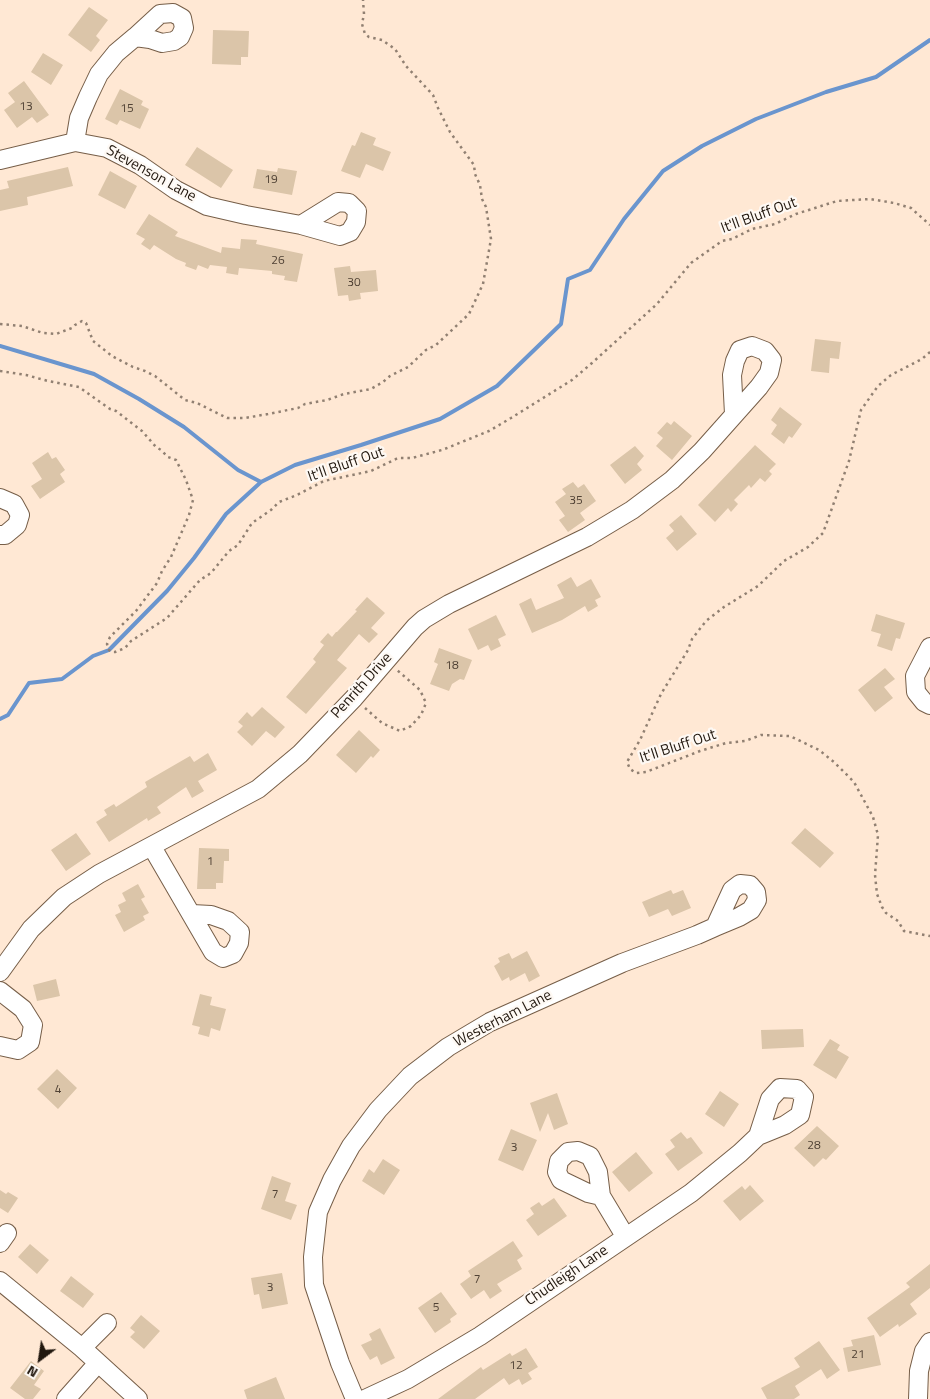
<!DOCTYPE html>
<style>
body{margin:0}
#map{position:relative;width:930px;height:1399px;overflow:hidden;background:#ffe8d4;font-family:"Titillium Web",sans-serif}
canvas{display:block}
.north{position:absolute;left:15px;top:1334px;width:50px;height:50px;-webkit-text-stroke:4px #fef9f4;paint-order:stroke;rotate:211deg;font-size:14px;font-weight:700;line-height:20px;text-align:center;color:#21170e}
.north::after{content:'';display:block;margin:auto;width:18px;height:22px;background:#21170e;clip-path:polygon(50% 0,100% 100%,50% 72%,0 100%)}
</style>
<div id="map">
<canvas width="930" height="1399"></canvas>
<div class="north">N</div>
</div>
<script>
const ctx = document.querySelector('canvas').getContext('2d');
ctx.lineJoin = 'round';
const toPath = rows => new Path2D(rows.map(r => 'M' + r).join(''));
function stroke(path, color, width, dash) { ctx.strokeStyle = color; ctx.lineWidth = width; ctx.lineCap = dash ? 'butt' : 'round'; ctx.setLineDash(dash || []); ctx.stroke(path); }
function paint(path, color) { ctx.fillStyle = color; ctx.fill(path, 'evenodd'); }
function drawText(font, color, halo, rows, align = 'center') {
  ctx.font = font + ' "Titillium Web",sans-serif'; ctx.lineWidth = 4.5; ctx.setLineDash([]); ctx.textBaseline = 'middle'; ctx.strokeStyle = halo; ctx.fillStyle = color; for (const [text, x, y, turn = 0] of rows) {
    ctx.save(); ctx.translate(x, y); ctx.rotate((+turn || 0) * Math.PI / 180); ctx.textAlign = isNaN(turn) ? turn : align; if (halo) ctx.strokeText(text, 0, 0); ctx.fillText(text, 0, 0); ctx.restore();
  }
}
const stream = toPath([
 [0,346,94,374,139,399,184,427,238,470,261,482],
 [0,719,8,715,29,683,62,679,93,656,109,650,167,591,194,558,226,514,261,482,295,465,361,445,440,419,497,386,561,324,568,279,590,270,624,219,663,171,702,146,756,119,826,92,876,77,930,40]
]);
const building = toPath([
 [89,7,108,20,96,36,100,40,91,52,68,35],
 [213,30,249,31,248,57,241,57,241,65,212,64],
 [43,53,63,65,51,85,31,72],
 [24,81,49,115,37,123,32,117,17,128,4,110,15,102,8,93],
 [120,89,143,101,141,105,149,109,140,129,120,120,117,125,105,119],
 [361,132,376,138,373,145,391,152,383,171,366,164,360,178,341,171,352,145,355,146],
 [197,147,233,170,221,188,185,165],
 [68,167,73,186,27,197,28,205,0,211,0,190,9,188,7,181],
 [278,168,297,171,292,195,253,188,257,169,277,172],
 [110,171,137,186,125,209,98,195],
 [149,214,178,232,175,236,221,253,222,247,240,249,241,239,257,240,256,244,303,254,297,282,284,280,285,276,272,274,272,271,239,268,238,275,226,273,227,267,210,265,208,269,198,265,196,270,185,266,186,263,176,259,154,245,150,250,141,244,145,239,136,234],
 [350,266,351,272,376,270,378,291,360,293,361,299,349,301,348,295,338,296,334,268],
 [815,339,841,342,839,359,830,358,829,373,811,371],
 [780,407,802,424,792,438,789,436,784,444,771,434,777,425,771,420],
 [674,421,692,436,672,460,656,446,663,438,657,433,667,422,671,425],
 [755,445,776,464,769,471,772,474,765,482,760,478,751,488,749,485,734,500,738,504,731,512,728,508,715,522,698,505],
 [635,446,644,456,637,464,642,470,625,484,610,465],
 [48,452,52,459,56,457,65,470,60,474,65,482,40,499,31,486,42,479,32,463],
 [573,482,578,488,584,484,596,501,580,513,585,520,568,532,559,520,565,516,555,502,566,494,562,489],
 [681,515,697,534,677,551,666,538,674,531,669,525],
 [571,577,577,587,591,579,601,597,595,600,598,606,588,612,585,606,562,620,532,633,519,604,531,598,536,610,564,598,557,585],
 [367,597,385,613,371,628,378,634,369,643,359,634,337,660,347,668,306,714,286,697,316,662,313,659,324,645,320,642,328,633,332,637,336,632,337,632,357,611,355,610],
 [876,614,905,623,900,639,896,638,892,651,877,646,881,634,871,631],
 [496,615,506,635,498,639,501,646,491,651,488,645,478,650,468,629],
 [439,648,472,660,464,680,460,679,452,684,449,691,430,684,438,664,434,662],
 [885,668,895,679,884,687,893,698,875,712,858,690],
 [262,707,285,727,275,738,266,731,252,746,237,732,243,726,238,722,247,712,252,717],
 [359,730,380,750,373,758,371,756,356,773,336,755],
 [208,753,217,770,198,781,204,791,192,798,186,787,157,807,161,813,148,821,147,818,109,842,96,822,107,815,104,810,114,804,116,807,147,787,145,782,190,756,194,762],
 [805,828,834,853,820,868,791,843],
 [76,833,91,854,66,871,51,850],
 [199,848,229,849,229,861,224,861,223,883,216,883,216,889,197,889],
 [138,884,145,897,141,899,149,913,143,916,145,920,124,932,115,915,121,912,118,905,126,901,122,893],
 [671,890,673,894,683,890,691,908,672,916,668,909,649,917,642,902],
 [527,951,540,976,529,982,525,973,510,981,509,977,502,981,494,966,500,962,498,958,509,953,512,959],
 [56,979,60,996,37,1001,33,985],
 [200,994,212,997,210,1005,226,1009,220,1031,211,1028,209,1037,198,1034,200,1027,192,1025],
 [803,1029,804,1047,762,1049,761,1030],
 [830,1039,840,1045,837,1050,849,1057,836,1079,813,1065],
 [57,1069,77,1088,58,1109,37,1089],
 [720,1091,739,1104,724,1127,705,1114],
 [557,1093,568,1124,554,1130,548,1113,540,1132,530,1103],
 [817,1126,839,1146,826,1160,823,1158,814,1167,794,1148],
 [511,1129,537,1140,523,1171,498,1160],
 [681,1132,687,1139,691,1137,703,1153,678,1171,665,1154,675,1147,670,1140],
 [636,1152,653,1173,629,1192,612,1172],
 [383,1159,400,1170,384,1195,362,1181,369,1169,374,1173],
 [272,1176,291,1183,285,1201,297,1205,291,1220,261,1209],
 [750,1185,764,1201,740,1221,723,1201,742,1186,745,1190],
 [0,1190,6,1194,8,1192,18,1198,8,1213,0,1208],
 [554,1198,567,1216,538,1236,526,1220,534,1214,530,1208,539,1202,542,1206],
 [513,1241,523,1256,517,1260,522,1269,497,1284,502,1291,490,1299,484,1290,471,1299,460,1284,471,1276,468,1271],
 [30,1244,49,1260,37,1274,18,1257],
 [930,1264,930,1288,910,1304,917,1314,899,1327,898,1324,880,1337,867,1318,910,1287,906,1283],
 [282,1273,288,1304,262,1309,259,1294,254,1295,251,1278],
 [71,1276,94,1294,83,1308,60,1291],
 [441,1292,457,1314,450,1319,451,1322,435,1333,418,1308],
 [141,1315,160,1331,144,1349,130,1337,135,1332,130,1328],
 [380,1328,395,1358,381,1365,377,1356,370,1360,361,1345,372,1340,369,1334],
 [874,1335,881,1365,848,1372,843,1348,853,1346,851,1340],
 [819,1341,840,1370,827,1379,821,1369,795,1386,800,1395,794,1399,767,1399,761,1388,800,1367,794,1358],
 [526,1348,538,1367,528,1373,532,1379,522,1385,519,1379,509,1385,504,1378,475,1399,438,1399,481,1367,483,1370,510,1353,512,1356],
 [31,1361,44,1371,34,1385,41,1389,33,1399,25,1399,10,1388],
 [276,1377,285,1399,247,1399,244,1390]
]);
const path = toPath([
 [0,324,22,326,43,333,56,334,72,328,75,325,82,321,86,323,93,341,112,356,133,367,145,371,155,376,185,400,197,403,227,418,245,418,268,414,298,408,305,404,327,400,344,394,371,389,383,382,390,376,408,367,426,350,436,345,469,314,483,284,491,239,486,207,482,199,480,185,475,174,474,165,450,132,438,108,433,95,406,66,395,49,382,40,369,37,365,34,362,24,364,14,363,0],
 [930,352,922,359,891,375,878,386,861,410,849,461,823,533,808,547,784,561,758,586,724,607,706,621,692,639,688,650,661,694,640,740,627,762,630,769,636,773,646,772,700,751,726,743,745,741,761,735,790,736,819,750,834,762,854,782,873,817,878,835,875,875,877,894,882,907,886,913,898,921,904,931,930,936],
 [0,371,26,375,48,381,79,387,110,409,116,411,142,431,156,447,161,450,168,457,176,460,186,480,193,500,189,515,171,557,162,571,157,583,136,611,110,637,107,644,109,650,112,652,115,652,125,648,131,641,167,618,200,580,211,573,229,551,238,545,252,523,271,510,279,502,297,495,324,481,371,471,398,458,412,458,442,450,489,431,511,418,572,380,592,363,657,304,691,263,722,241,732,239,752,229,775,224,796,214,837,201,870,199,894,203,911,208,930,225],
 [365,708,382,723,400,731,411,726,421,715,426,703,420,690,397,670]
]);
const minor = toPath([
 [75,142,79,118,88,97,99,74,116,53,135,37,150,39,162,43,174,41,180,37,184,28,182,18,173,13,160,14,135,37],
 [0,160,75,142,107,148,140,165,176,190,207,206,246,215,301,225,340,236,350,232,356,222,357,211,349,203,338,202,301,225],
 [0,498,14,504,20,515,17,525,5,535,0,535],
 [930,647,915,676,916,692,924,702,930,705],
 [152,847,213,952,223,958,233,954,239,943,240,932,228,921,211,915,192,914],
 [0,972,31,929,64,897,99,874,258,789,300,754,354,698,415,627,424,619,449,604,587,537,632,510,672,480,702,451,759,387,769,373,772,360,765,351,752,346,740,350,735,361,732,375,734,414],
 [0,991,23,1009,33,1025,30,1042,18,1050,0,1046],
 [601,1196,588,1193,561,1180,557,1172,559,1161,568,1152,578,1151,590,1156,598,1172,601,1196,625,1236],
 [0,1243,7,1233],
 [0,1281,82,1348,138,1399],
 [82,1348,107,1323],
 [66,1399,98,1363],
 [355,1399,340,1363,314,1285,313,1257,318,1212,332,1180,351,1146,378,1110,410,1076,448,1047,490,1022,622,963,697,935,715,927,739,917,751,910,757,900,756,892,750,885,740,884,732,890,715,927],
 [365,1399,408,1379,480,1336,691,1193,740,1153,758,1136,785,1125,800,1115,804,1097,797,1089,780,1088,770,1099,758,1136],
 [918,1399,919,1371,924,1351,930,1342]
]);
const numberNames = [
 ["13",26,107],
 ["15",127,109],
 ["19",271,180],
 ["26",278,261],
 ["30",354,283],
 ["35",576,501],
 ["18",452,666],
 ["1",210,862],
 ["4",58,1090],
 ["28",814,1146],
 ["3",514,1148],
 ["7",275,1195],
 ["7",477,1280],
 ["3",270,1288],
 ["5",436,1308],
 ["21",858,1355],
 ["12",516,1366]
];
const streetNames = [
 ["Stevenson Lane",151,174,29],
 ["It'll Bluff Out",759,216,-20],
 ["It'll Bluff Out",346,465,-19],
 ["Penrith Drive",362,686,-48],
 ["It'll Bluff Out",678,747,-18],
 ["Westerham Lane",503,1019,-27],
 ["Chudleigh Lane",567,1276,-34]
];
stroke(stream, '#6a95ce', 4);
paint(building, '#dbc5a9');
stroke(minor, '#765e48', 20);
stroke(path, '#918072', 2.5, [2.5, 4]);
stroke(minor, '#fff', 18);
drawText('12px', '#504235', null, numberNames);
drawText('15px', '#21170e', '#fef9f4', streetNames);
</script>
